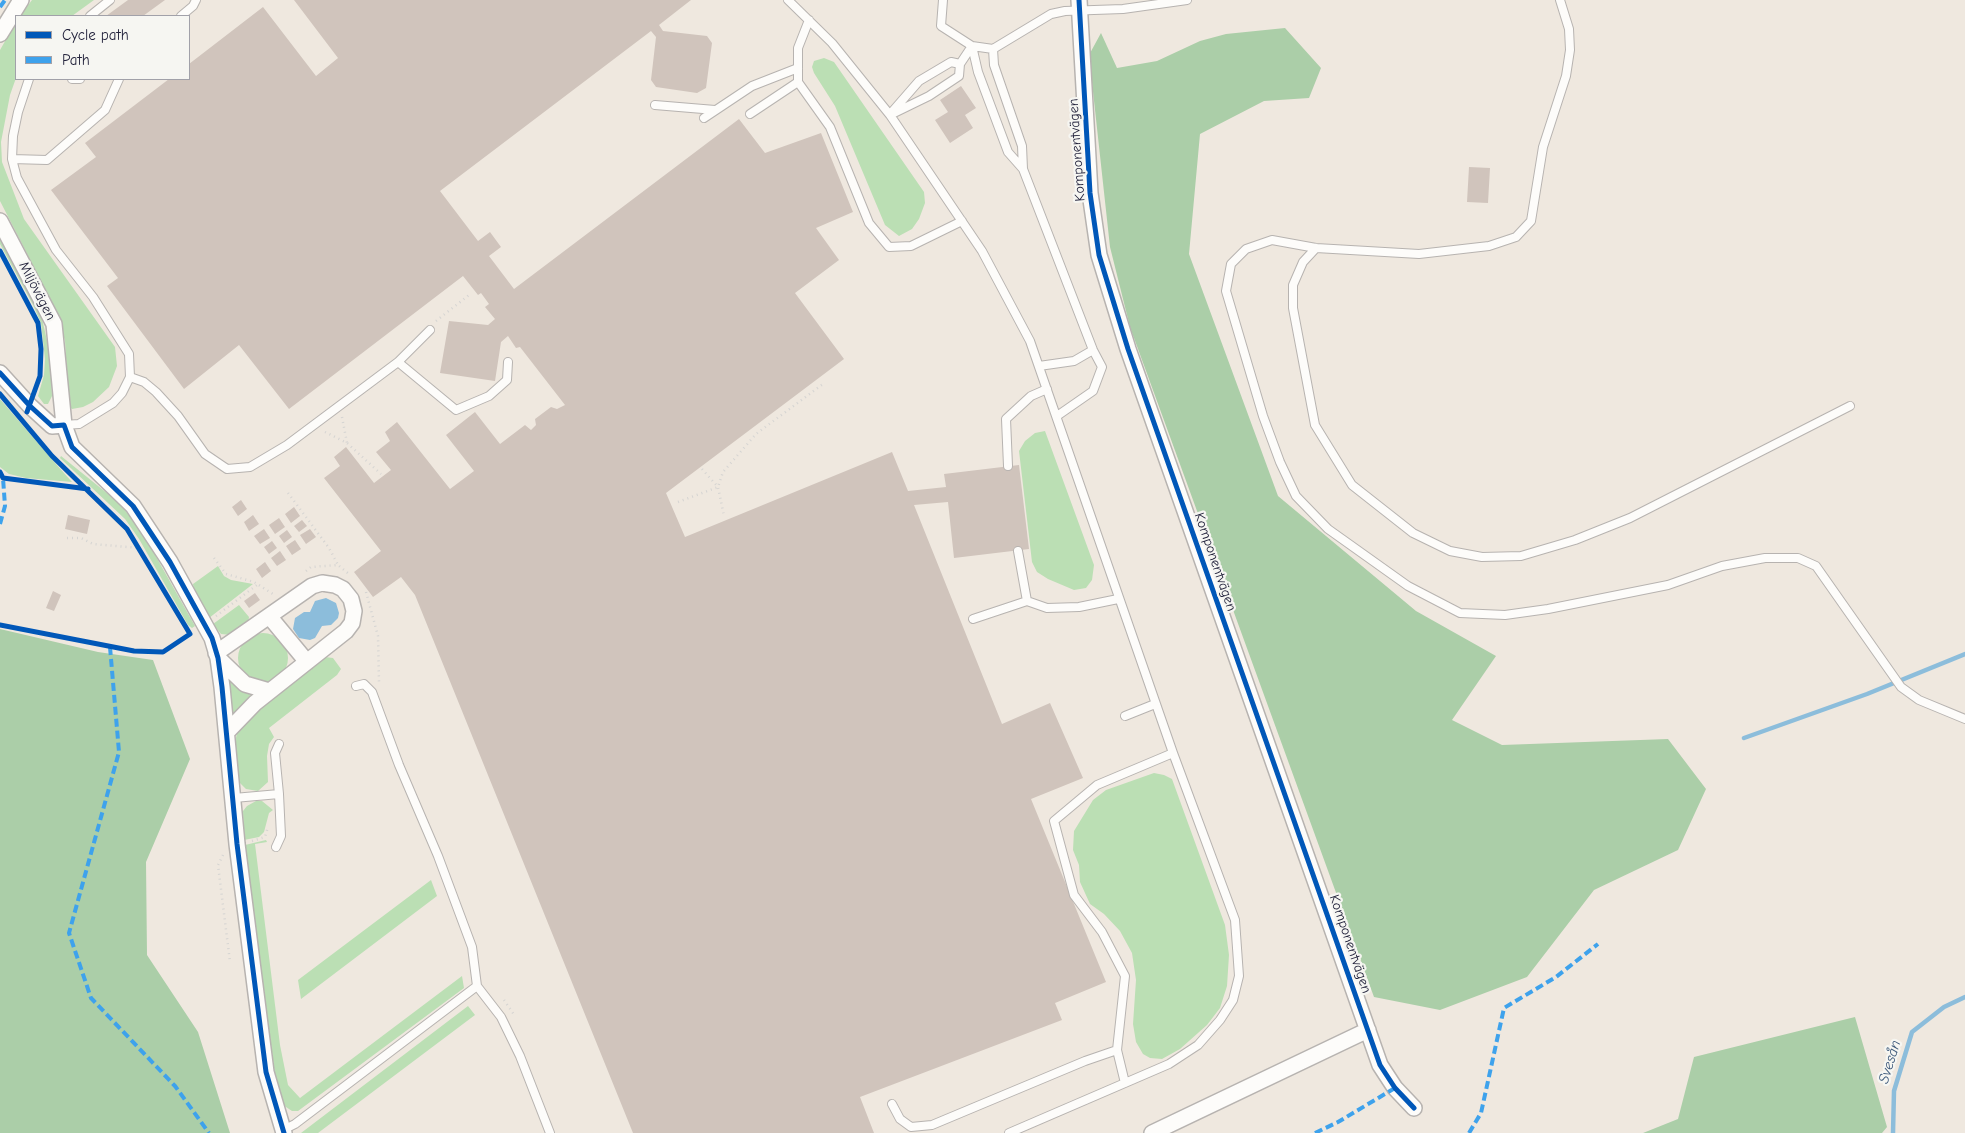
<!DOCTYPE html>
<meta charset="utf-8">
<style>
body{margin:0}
#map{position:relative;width:1965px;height:1133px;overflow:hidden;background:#efe8df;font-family:"Comic Neue",sans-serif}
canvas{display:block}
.legend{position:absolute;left:15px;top:15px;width:175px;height:65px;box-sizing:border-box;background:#f6f6f2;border:1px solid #a1a1a9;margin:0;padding:6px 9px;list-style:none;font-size:15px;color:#22223b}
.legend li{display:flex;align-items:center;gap:10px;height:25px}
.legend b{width:25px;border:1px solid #a1a1a9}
</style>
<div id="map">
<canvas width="1965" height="1133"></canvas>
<ul class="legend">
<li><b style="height:6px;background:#0057b8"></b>Cycle path</li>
<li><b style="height:6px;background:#3ea2ec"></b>Path</li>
</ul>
</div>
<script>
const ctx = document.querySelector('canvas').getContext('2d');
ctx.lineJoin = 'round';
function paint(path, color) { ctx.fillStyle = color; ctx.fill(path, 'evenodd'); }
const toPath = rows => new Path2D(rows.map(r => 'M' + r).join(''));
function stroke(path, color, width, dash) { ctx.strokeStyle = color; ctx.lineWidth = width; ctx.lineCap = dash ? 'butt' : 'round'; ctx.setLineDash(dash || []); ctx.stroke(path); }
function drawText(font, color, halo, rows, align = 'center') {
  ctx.font = font + ' "Comic Neue",sans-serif'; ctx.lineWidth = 4.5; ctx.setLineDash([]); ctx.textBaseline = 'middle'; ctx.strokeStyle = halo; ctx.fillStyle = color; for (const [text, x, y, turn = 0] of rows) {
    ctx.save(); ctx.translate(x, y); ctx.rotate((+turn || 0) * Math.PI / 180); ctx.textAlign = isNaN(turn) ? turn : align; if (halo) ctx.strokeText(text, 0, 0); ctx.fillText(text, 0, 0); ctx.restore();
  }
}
const green = toPath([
 [32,0,94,0,72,16,20,16],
 [16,22,16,78,10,95,1,142,2,162,24,219,115,347,117,366,109,387,93,402,83,407,72,409,69,406,65,341,57,312,0,201,0,50],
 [824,58,834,62,924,192,925,203,919,219,912,229,899,236,885,225,835,106,814,73,812,67,814,61],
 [0,236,41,314,50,354,52,396,48,404,44,404,38,396,44,375,45,359,41,323,33,305,0,244],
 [0,399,56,464,72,482,26,478,9,474,0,467],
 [1045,431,1094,565,1092,580,1086,588,1074,590,1048,579,1037,572,1032,562,1019,451,1025,441,1035,433],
 [61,456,118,502,129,515,145,537,195,626,192,628,188,625,139,539,125,519,60,458],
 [218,566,224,576,231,580,253,584,209,618,194,591,193,584],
 [239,605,249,617,248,624,232,635,221,634,213,624],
 '238 658a25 25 0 1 1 50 0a25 25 0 1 1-50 0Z',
 [325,657,333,658,341,669,337,675,269,728,274,737,269,744,267,756,268,782,258,791,246,789,239,782,237,775,235,742,238,729,259,708],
 [232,681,253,697,235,713,231,711,228,684],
 [1154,773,1164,775,1172,779,1225,925,1229,955,1227,986,1220,1008,1207,1025,1180,1049,1162,1059,1150,1058,1143,1054,1136,1042,1133,1024,1136,980,1132,953,1120,931,1104,914,1090,904,1080,882,1079,865,1073,850,1074,831,1093,800,1106,790],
 [256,801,262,801,273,810,269,813,264,832,259,837,244,840,243,811,247,806],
 [266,840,267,842,255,844,280,1045,288,1085,300,1098,462,976,464,988,298,1111,292,1111,283,1105,275,1075,245,845],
 [431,880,437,896,301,999,298,980],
 [468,1006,475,1015,318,1133,301,1133]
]);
const forest = toPath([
 [1285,28,1321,68,1309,98,1264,101,1200,134,1189,254,1278,496,1416,611,1496,656,1452,720,1502,745,1668,739,1706,789,1678,850,1594,890,1527,977,1440,1010,1374,997,1130,327,1110,247,1089,55,1101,33,1117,68,1157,61,1200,41,1226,34],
 [0,629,98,652,153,660,190,759,146,862,147,955,198,1032,230,1133,0,1133],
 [1855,1017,1887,1127,1882,1133,1643,1133,1678,1119,1694,1057]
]);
const water = toPath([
 [326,598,336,603,339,613,338,618,331,625,322,626,315,638,310,640,299,638,293,629,295,618,304,612,310,612,315,601]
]);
const stream = toPath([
 [1744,738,1867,694,1965,654],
 [1893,1133,1894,1091,1912,1032,1944,1007,1965,997]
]);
const building = toPath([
 [128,0,165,0,143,16,106,16],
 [294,0,691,0,659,25,663,31,707,36,712,43,706,88,697,93,656,87,651,80,656,37,651,31,440,191,478,241,490,232,501,247,489,256,514,289,739,119,765,153,821,133,853,212,816,228,839,260,795,293,844,359,666,493,685,537,892,452,908,491,946,487,944,474,1019,465,1029,549,954,558,948,502,914,505,1002,724,1050,703,1083,778,1031,799,1106,982,1055,1003,1062,1020,860,1097,874,1133,633,1133,415,595,401,577,373,597,354,572,381,551,324,478,340,466,334,457,346,447,374,483,391,470,376,452,390,441,385,432,397,422,450,489,474,471,446,435,475,412,500,444,525,425,531,430,536,425,535,419,551,407,557,409,565,405,520,347,516,348,508,336,501,342,495,381,440,373,449,321,488,325,495,319,485,307,489,304,481,293,478,295,463,276,289,409,239,345,184,389,107,286,118,278,51,190,96,157,85,143,169,79,189,79,189,64,263,7,316,76,338,58],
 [961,86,976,108,965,115,973,128,950,143,935,120,948,112,940,100],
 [1469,167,1490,168,1488,203,1467,202],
 [241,500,247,509,238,516,232,507],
 [294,507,300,516,291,523,285,514],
 [68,515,90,520,87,534,65,529],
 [253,515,259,524,249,531,244,522],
 [279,518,285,527,275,534,269,525],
 [302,520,307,526,299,532,294,526],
 [264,529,270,538,260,544,254,536],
 [310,529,316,537,306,544,300,535],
 [287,530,292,537,284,543,279,536],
 [295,540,301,549,292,555,286,546],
 [272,541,277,548,269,554,264,547],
 [280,551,286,560,277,566,271,558],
 [265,562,271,571,262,578,256,569],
 [53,591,61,595,54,611,46,608],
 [255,593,260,600,249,608,244,601]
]);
const path = toPath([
 [436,321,469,295],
 [342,417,347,443],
 [325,432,347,443,381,474],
 [702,469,718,487,724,516],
 [288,493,329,548,338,565],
 [678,502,718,487,723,472,756,434,823,384],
 [67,538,81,538,93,544,139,548],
 [214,558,226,574,254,582,273,594],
 [306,571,311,567,338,565,349,574],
 [366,592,378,636,379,682],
 [216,616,257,585],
 [252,841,265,837,268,827],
 [223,855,218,865,230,962],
 [504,1000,515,1016]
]);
const lane = toPath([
 [788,0,832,43,890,115,982,251,1030,341,1173,753,1235,920,1239,976,1233,1000,1220,1020,1198,1045,1169,1064,1009,1133],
 [943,0,941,26,972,46,993,49,1051,14,1065,11,1123,9,1187,0],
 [1560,0,1569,29,1570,50,1566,76,1543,147,1531,221,1516,237,1489,246,1419,254,1316,248,1272,240,1246,249,1231,264,1226,291,1263,416,1280,462,1296,496,1328,529,1408,586,1460,613,1505,615,1548,609,1668,585,1722,566,1765,558,1798,558,1816,566,1901,687,1919,700,1965,719],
 [90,16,110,0],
 [181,16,193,6,196,0],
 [809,20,798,48,798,82,830,127,869,223,889,247,911,246,962,221],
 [972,46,978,72,1008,152,1023,169],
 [993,49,994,65,1022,146,1023,169,1093,350,1102,367,1093,391,1057,416],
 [29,79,18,112,13,136,12,159,17,178,56,250,93,297,129,354,130,377,122,393,113,403,79,424,64,425],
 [72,79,80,79],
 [655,105,715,110],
 [892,112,919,81,951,62,960,64],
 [750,114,798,82],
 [890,115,929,96,959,76,960,64,972,46],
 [704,118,752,86,798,68],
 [12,159,47,160,105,110,119,79],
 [1316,248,1303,262,1293,285,1293,308,1315,425,1352,485,1413,533,1450,551,1482,557,1521,556,1575,540,1630,518,1850,406],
 [398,362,456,410,489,396,507,380,508,362],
 [1039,366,1074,361,1093,350],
 [130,377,144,382,156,392,178,416,205,454,227,469,250,467,287,445,398,362,430,330],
 [1008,466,1006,419,1031,396,1047,389],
 [1018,551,1027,601,1047,608,1079,607,1118,599],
 [973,619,1027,601],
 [1125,716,1155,704],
 [234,798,279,794,275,753,279,744],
 [276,847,281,836,279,794],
 [477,986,501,1017,520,1056,550,1133],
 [1125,1083,1117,1050,1125,976,1102,932,1074,895,1054,821,1097,785,1173,753],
 [892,1104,900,1119,911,1127,932,1125,1085,1061,1117,1050],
 [283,1130,295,1124,477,986,472,947,438,856,399,765,372,692,364,684,356,686]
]);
const street = toPath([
 [1079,0,1090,193,1099,255,1128,349,1380,1065,1395,1088,1414,1108],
 [0,34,21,0],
 [0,221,54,324,64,425],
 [0,373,30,406,52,426,64,425,72,447,133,506,170,562,212,638,218,658,222,687,237,844,266,1072,284,1133],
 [269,616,307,662],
 [216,653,312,586,322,583,335,585,343,589,351,599,354,611,352,623,346,631,255,703,227,732],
 [218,658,245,684,269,691],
 [1152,1133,1368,1030]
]);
const quiet = toPath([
 [0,7,5,0],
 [0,524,5,506,3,478],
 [110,647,119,752,69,933,91,998,175,1086,209,1133],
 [1315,1133,1338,1122,1395,1088],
 [1469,1133,1481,1113,1504,1008,1556,977,1598,944]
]);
const cycleway = toPath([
 [1079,0,1090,193,1099,255,1128,349,1380,1065,1395,1088,1414,1108],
 [0,251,38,323,41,349,40,376,27,412],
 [0,373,30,406,52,426,64,425,72,447,133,506,170,562,212,638,218,658,222,687,237,844,266,1072,284,1133],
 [0,394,52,456,127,529,190,634,163,652,134,651,0,625],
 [0,472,3,478,88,489]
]);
const streetNames = [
 ["Komponentvägen",1077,150,-94],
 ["Miljövägen",37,291,63],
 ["Komponentvägen",1215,562,71],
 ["Komponentvägen",1350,944,71]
];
const waterNames = [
 ["Svesån",1890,1062,-73]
];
paint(green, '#bbdfb4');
paint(forest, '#abcea8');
paint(water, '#8cbddb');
stroke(stream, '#8cbddb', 4.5);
paint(building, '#d0c4bc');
stroke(lane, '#b7b3b0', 10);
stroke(street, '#b7b3b0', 18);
stroke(path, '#d5d4d2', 2.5, [1, 4]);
stroke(lane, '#fdfcfa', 8);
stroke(street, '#fdfcfa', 15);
stroke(quiet, '#3ea2ec', 4, [8, 4]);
stroke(cycleway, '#0057b8', 5);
drawText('14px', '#22223b', '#f6f6f2', streetNames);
drawText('italic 15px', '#3c587a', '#f6f6f2', waterNames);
</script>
